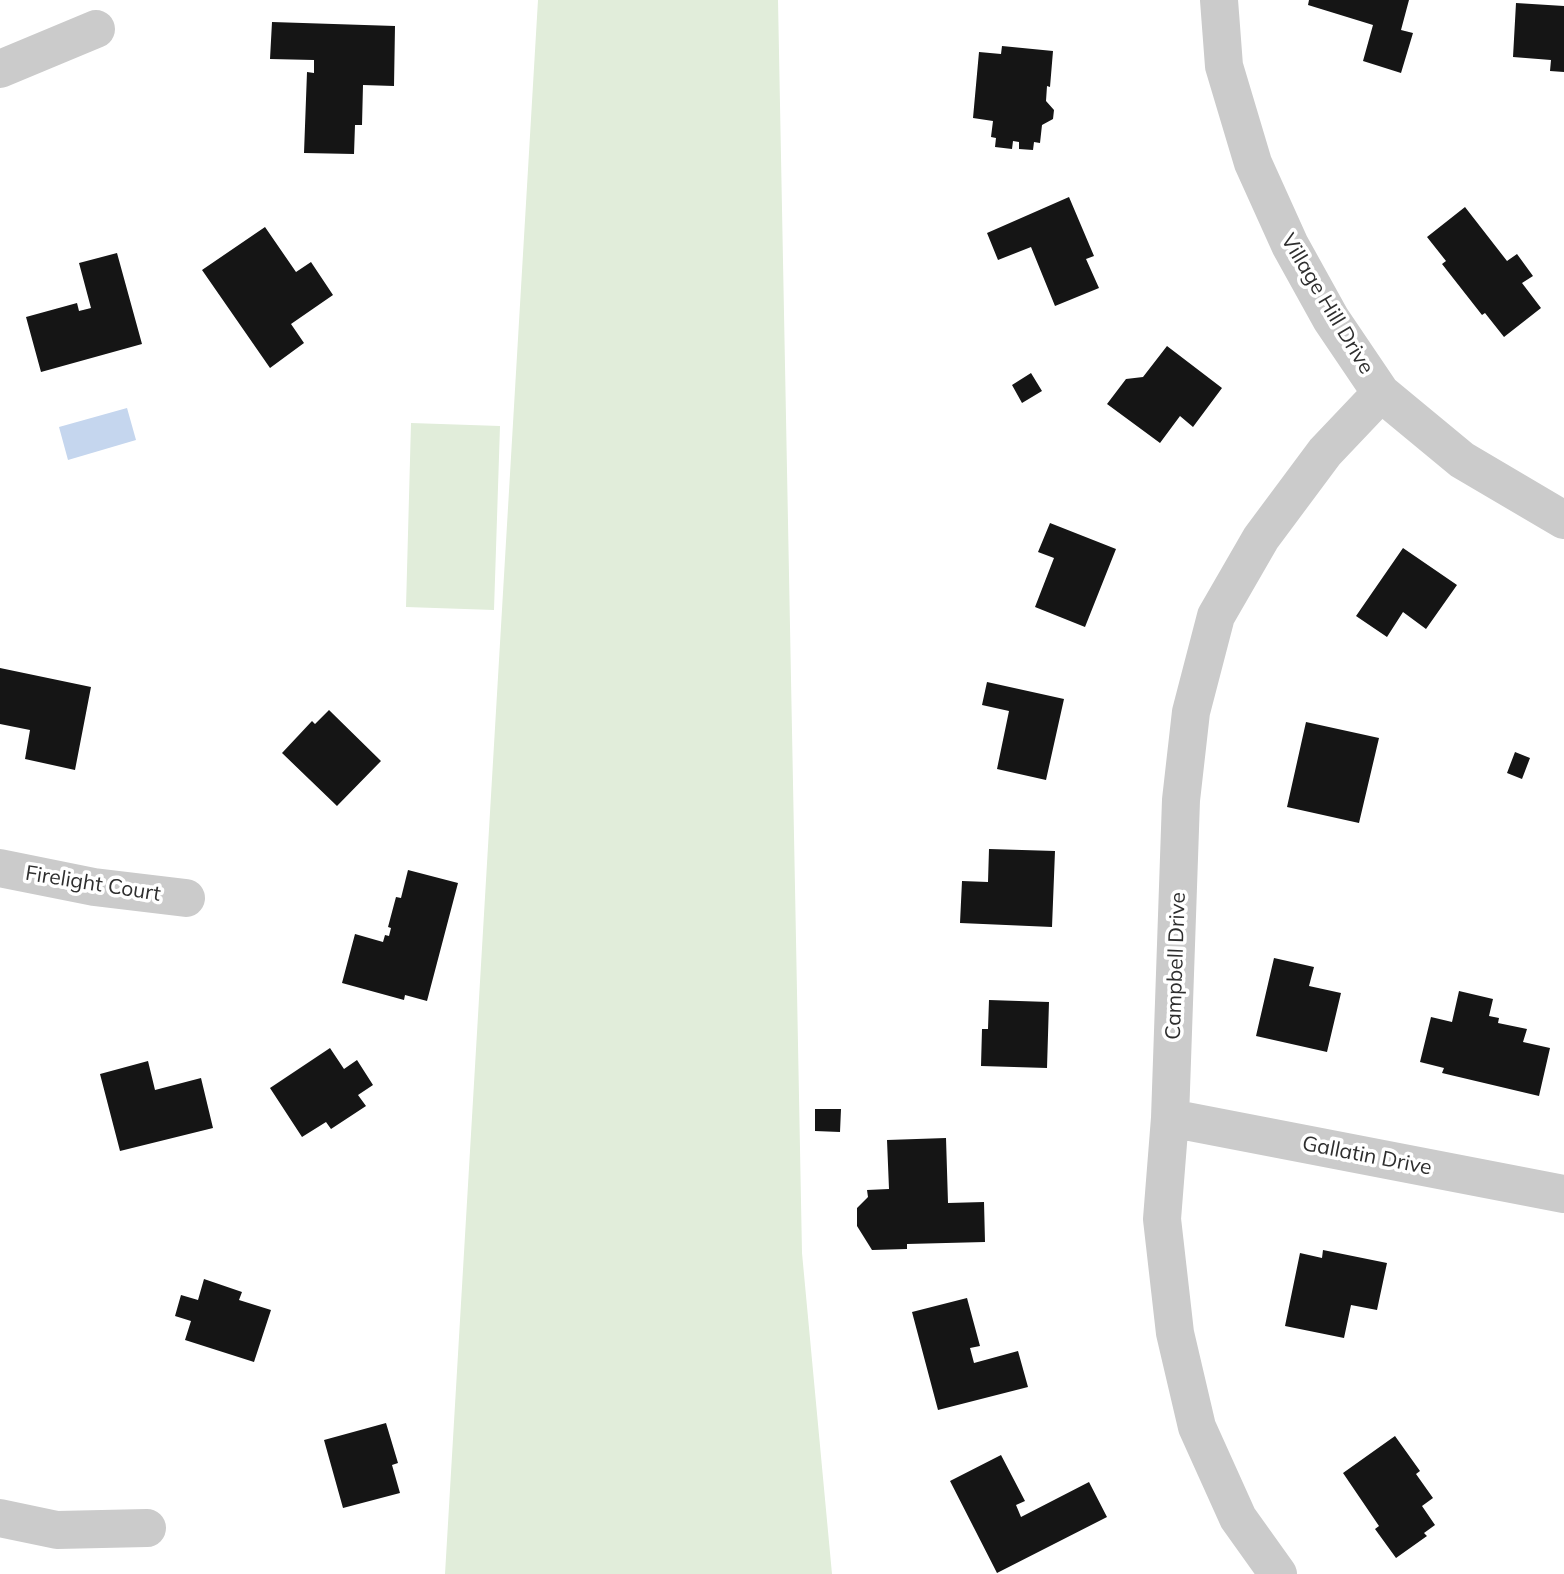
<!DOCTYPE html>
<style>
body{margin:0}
canvas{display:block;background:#fff}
</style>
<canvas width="1564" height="1574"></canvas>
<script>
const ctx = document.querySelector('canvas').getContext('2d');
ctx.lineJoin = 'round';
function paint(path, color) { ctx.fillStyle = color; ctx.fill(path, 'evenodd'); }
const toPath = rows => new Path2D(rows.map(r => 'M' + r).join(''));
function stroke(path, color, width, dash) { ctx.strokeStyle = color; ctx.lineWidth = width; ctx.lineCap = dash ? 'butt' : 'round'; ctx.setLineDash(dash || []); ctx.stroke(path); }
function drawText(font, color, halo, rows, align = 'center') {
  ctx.font = font + ' Mulish,sans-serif'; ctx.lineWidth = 7; ctx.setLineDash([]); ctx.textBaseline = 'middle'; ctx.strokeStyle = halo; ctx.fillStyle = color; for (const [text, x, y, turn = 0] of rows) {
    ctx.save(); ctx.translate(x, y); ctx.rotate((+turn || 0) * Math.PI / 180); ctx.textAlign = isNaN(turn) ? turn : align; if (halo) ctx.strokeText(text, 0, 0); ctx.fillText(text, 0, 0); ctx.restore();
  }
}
const green = toPath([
 [538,0,778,0,802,1253,832,1574,445,1574],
 [411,423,500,426,494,610,406,607]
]);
const water = toPath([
 [127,408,136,440,68,460,59,427]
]);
const building = toPath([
 [1309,0,1409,0,1401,30,1413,33,1401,73,1363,61,1373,25,1308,5],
 [1516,3,1564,6,1564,72,1550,71,1551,60,1513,57],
 [272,22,395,26,394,86,363,85,362,125,355,125,354,154,304,153,307,72,314,73,314,60,270,59],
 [1002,46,1053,51,1050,87,1047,86,1046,101,1054,110,1053,119,1042,125,1040,143,1034,142,1033,150,1019,149,1019,142,1013,141,1012,149,995,147,996,138,991,137,993,121,973,118,979,52,1001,54],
 [1069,197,1094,256,1086,259,1099,288,1055,306,1031,247,998,260,987,233],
 [1465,207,1507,261,1517,254,1533,276,1522,283,1541,308,1504,337,1485,313,1482,315,1442,264,1446,261,1427,237],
 [265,227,296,272,311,262,333,295,291,324,304,343,270,368,202,270],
 [117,253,142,344,41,372,26,317,77,303,79,311,91,308,79,263],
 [1167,346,1222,388,1193,427,1180,416,1160,443,1107,404,1126,379,1143,377],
 [1031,373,1042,391,1022,403,1012,385],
 [1050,523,1116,549,1085,627,1035,607,1054,558,1038,552],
 [1403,548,1457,585,1426,629,1403,612,1387,637,1356,616],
 [0,668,91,687,75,770,25,759,30,730,0,724],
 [987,682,1064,699,1046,780,997,769,1009,711,982,705],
 [329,710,381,761,337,806,282,753,312,721,315,724],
 [1306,722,1379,738,1359,823,1287,807],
 [1515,752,1530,758,1522,779,1507,773],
 [989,849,1055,851,1052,927,960,923,962,881,988,882],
 [408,870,458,883,427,1001,405,995,404,1000,342,983,355,934,383,942,385,935,389,936,391,928,388,927,396,897,401,898],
 [1274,958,1314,967,1309,986,1341,993,1327,1052,1256,1036],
 [1459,991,1493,999,1489,1016,1499,1018,1498,1023,1527,1029,1523,1042,1550,1048,1539,1096,1442,1073,1444,1068,1420,1062,1431,1017,1452,1022],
 [989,1000,1049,1002,1047,1068,981,1066,982,1029,988,1029],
 [330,1048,344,1069,357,1060,373,1085,358,1095,366,1106,331,1129,326,1122,302,1137,270,1088],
 [148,1061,155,1090,201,1078,213,1128,120,1151,100,1074],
 [815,1109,841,1109,840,1132,815,1131],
 [946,1138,948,1203,984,1202,985,1242,907,1244,907,1249,872,1250,857,1226,857,1208,868,1197,867,1190,889,1189,887,1140],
 [1323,1250,1387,1263,1377,1310,1351,1305,1344,1338,1285,1326,1300,1253,1322,1258],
 [204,1279,242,1292,239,1300,271,1310,254,1362,185,1340,191,1321,175,1316,181,1295,198,1300],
 [967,1298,980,1346,970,1348,974,1363,1018,1351,1028,1387,938,1410,912,1312],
 [386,1423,398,1463,392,1465,400,1493,343,1508,324,1440],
 [1395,1436,1420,1471,1416,1474,1433,1498,1422,1506,1435,1525,1424,1533,1427,1536,1396,1558,1375,1529,1379,1526,1343,1473],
 [1001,1455,1025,1501,1016,1505,1021,1517,1089,1482,1107,1517,997,1573,950,1481]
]);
const minor = toPath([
 [1219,0,1224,66,1253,163,1290,245,1331,319,1381,393,1462,460,1564,520],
 [0,69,96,29],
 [0,868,94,887,186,898],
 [1170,1118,1564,1194],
 [0,1518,57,1530,147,1528],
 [1278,1574,1238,1518,1197,1427,1175,1333,1162,1219,1170,1118,1181,800,1191,712,1216,616,1261,538,1325,452,1381,393]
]);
const streetNames = [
 ["Village Hill Drive",1327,304,59],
 ["Firelight Court",93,884,9],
 ["Campbell Drive",1176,966,-88],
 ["Gallatin Drive",1367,1156,11]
];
paint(green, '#e1edda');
paint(water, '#c5d6ee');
paint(building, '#151515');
stroke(minor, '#cbcbcb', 38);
drawText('21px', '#2e2e2e', '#fff', streetNames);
</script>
